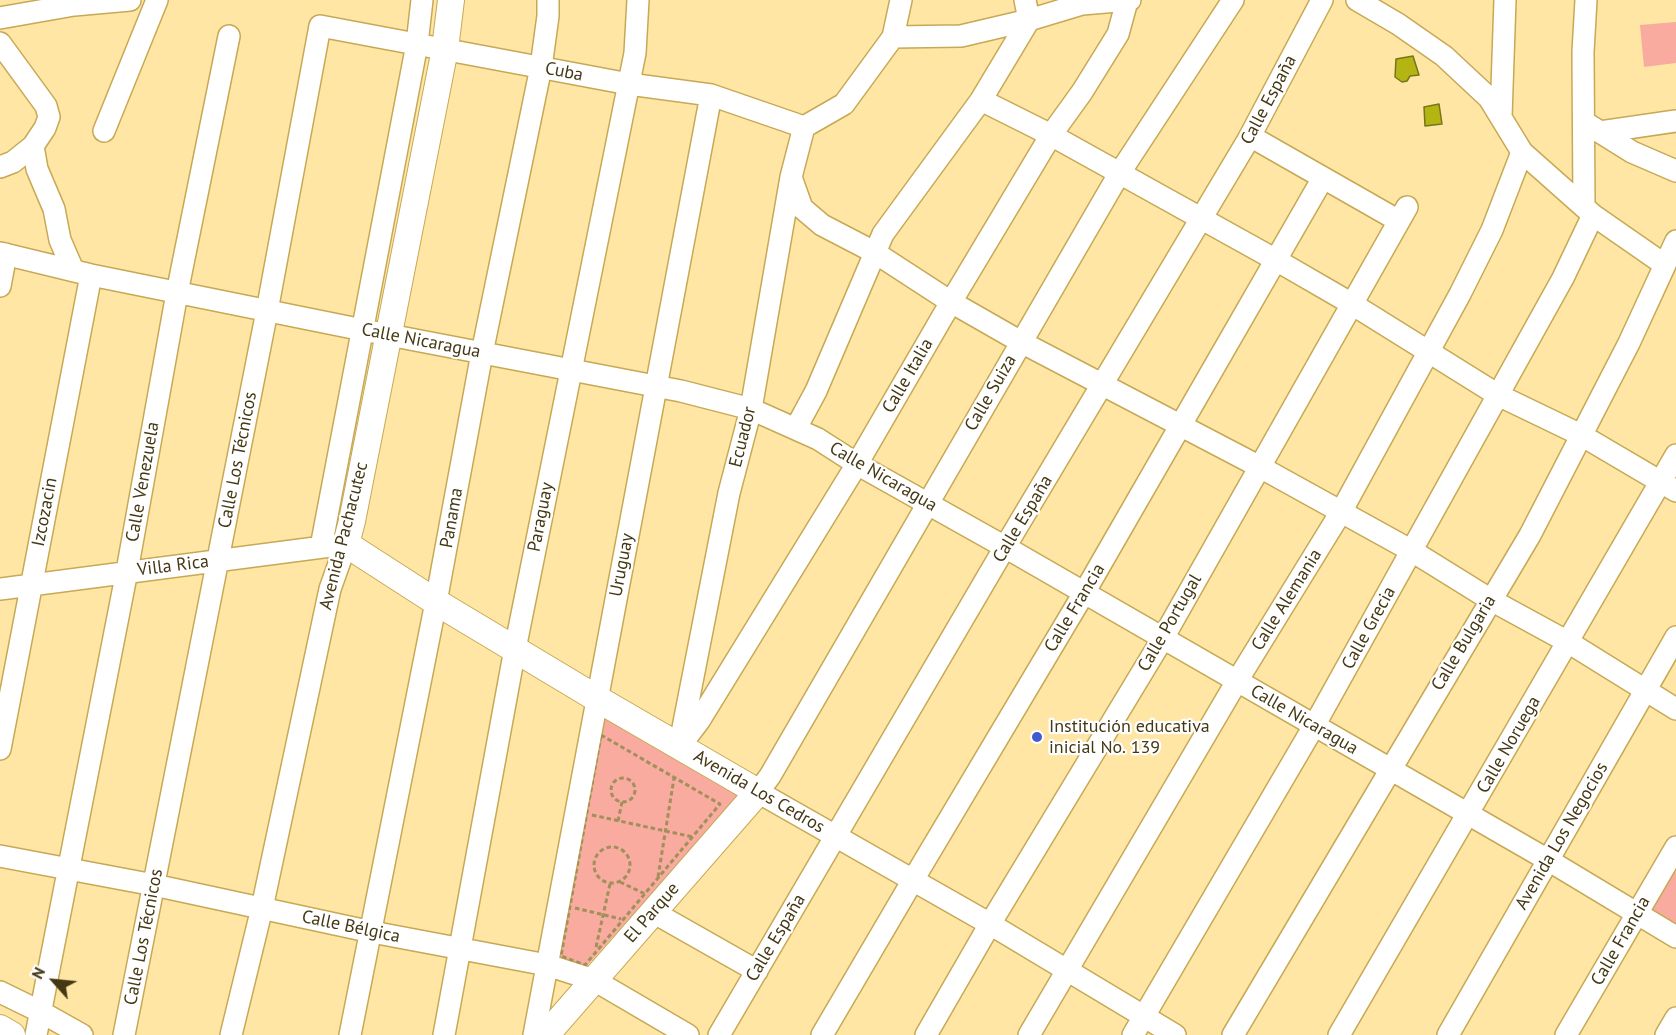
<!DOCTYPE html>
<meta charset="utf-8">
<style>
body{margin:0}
#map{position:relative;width:1676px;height:1035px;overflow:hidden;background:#ffe6a5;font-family:"PT Sans",sans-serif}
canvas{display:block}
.north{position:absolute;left:24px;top:951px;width:60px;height:60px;-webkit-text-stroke:4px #fff;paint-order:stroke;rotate:297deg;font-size:16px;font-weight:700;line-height:24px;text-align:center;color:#443814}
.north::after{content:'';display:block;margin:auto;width:21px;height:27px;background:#443814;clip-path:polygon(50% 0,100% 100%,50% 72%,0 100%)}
</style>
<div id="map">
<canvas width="1676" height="1035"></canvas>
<div class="north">N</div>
</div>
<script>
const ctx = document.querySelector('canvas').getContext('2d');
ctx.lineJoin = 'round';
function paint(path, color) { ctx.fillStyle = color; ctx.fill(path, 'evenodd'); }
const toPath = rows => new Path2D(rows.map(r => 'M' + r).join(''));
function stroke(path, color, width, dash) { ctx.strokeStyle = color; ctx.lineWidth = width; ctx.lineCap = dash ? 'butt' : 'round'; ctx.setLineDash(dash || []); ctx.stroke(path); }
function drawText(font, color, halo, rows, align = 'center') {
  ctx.font = font + ' "PT Sans",sans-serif'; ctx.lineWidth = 4.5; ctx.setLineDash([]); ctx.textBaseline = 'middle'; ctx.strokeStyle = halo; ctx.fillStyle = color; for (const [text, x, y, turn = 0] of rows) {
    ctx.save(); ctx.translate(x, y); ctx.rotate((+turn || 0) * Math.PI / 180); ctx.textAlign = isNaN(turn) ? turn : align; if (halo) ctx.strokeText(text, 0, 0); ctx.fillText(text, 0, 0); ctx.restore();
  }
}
const green = toPath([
 [1676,22,1676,63,1644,67,1640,25],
 [601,708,742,793,584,969,552,958],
 [1674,871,1676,872,1676,927,1650,911]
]);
const building = toPath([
 [1413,56,1419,75,1410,76,1407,81,1402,82,1395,77,1396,59,1413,56],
 [1439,104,1442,124,1425,126,1424,107,1439,104]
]);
const path = toPath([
 [601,735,720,804,585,965,561,956,601,735],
 '611 790a12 12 0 1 1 24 0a12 12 0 1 1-24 0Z',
 [592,815,693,837],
 [618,821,622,802],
 '594 865a18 18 0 1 1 36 0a18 18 0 1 1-36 0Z',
 [658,877,674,778],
 [620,882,645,894],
 [575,908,621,919],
 [596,947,610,884]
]);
const minor = toPath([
 [1357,0,1398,24,1444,56,1489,98,1522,152,1593,215,1665,265],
 [0,18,74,5,130,0],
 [893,37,961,36,1029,20,1082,4,1130,0],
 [0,43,46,106,49,117,45,128,33,146,37,169,54,209,60,240,73,270],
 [981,100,1051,135,1276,260,1352,304,1498,395,1581,435,1676,491],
 [1501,117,1505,0],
 [1584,122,1632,152,1676,171],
 [804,127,844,104,893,37,901,0],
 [104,131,157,0],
 [1600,132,1676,121],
 [1250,136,1399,221],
 [0,167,13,162,33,146],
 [791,177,802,208,822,225,874,252,951,302,1021,342,1260,467,1412,551,1491,600,1568,642,1676,709],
 [1584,207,1583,52,1586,0],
 [0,253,91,275,363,330,681,391,751,409,818,439,857,464,1005,547,1548,860,1676,937],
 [0,286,6,254],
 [796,428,816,391,883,234,981,100,1029,20,1025,0],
 [321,547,417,44,422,0],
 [0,589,346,544,330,589,262,908,231,1035],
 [680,743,729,493,751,409,791,177,804,127],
 [680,746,699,721,857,464,951,302,1051,135,1082,92,1118,34,1127,1],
 [0,749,91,275],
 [0,856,154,885,372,932,547,965,594,980,688,1035],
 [653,912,757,971],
 [0,992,41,1012,82,1035],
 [36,1035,127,571,177,293,229,36],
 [124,1035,267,311,320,26,629,84,711,95,804,127],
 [350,1035,436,602,482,353,541,67,548,16,548,0],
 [444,1035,515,649,635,53,638,0],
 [534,1035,711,95],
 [719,1035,1005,547,1248,140,1322,0],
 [822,1035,913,880,1084,593,1323,178],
 [926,1035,990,924,1163,638,1407,207],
 [1029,1035,1237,681,1341,512,1460,294,1492,230,1522,152],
 [1133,1035,1314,726,1563,278,1593,215],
 [1175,1035,990,924,758,792,770,776,1119,174,1233,0],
 [1233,1035,1530,535,1629,343,1676,241],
 [1339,1035,1676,455],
 [1448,1035,1676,637],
 [1566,1035,1676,847],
 [1666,1035,1676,1018]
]);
const major = toPath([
 [451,0,445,49,352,521,346,544,436,602,596,698,758,792,546,1035],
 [0,1028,12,1035]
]);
const markers = [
 [1037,737,6,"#425ace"]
];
const streetNames = [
 ["Cuba",564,72,11],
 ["Calle España",1269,100,-62],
 ["Calle Nicaragua",421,341,11],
 ["Calle Italia",908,376,-60],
 ["Calle Suiza",991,393,-60],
 ["Ecuador",743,437,-76],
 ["Calle Los Técnicos",238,460,-79],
 ["Calle Nicaragua",883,477,30],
 ["Calle Venezuela",143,482,-80],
 ["Izcozacin",45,512,-79],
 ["Paraguay",541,517,-79],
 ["Panama",452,518,-80],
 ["Calle España",1023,519,-59],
 ["Avenida Pachacutec",344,536,-76],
 ["Uruguay",622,565,-79],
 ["Villa Rica",173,566,-7],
 ["Calle Alemania",1287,600,-58],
 ["Calle Francia",1075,608,-59],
 ["Calle Portugal",1170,623,-60],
 ["Calle Grecia",1369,628,-61],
 ["Calle Bulgaria",1464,643,-59],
 ["Calle Nicaragua",1304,720,30],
 ["Calle Noruega",1509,745,-60],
 ["Avenida Los Cedros",759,792,30],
 ["Avenida Los Negocios",1562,836,-60],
 ["El Parque",652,913,-49],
 ["Calle Bélgica",351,927,12],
 ["Calle Los Técnicos",144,937,-79],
 ["Calle España",776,938,-59],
 ["Calle Francia",1621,941,-60]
];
const poiNames = [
 ["Institución educativa",1049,727],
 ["inicial No. 139",1049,748]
];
paint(green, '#f8ab9e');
paint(building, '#b4b512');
stroke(building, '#75761b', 1.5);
stroke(minor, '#c7a955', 24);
stroke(major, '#c7a955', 28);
stroke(path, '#a18f5c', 3, [4.5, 3]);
stroke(minor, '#fff', 21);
stroke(major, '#fff', 26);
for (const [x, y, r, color] of markers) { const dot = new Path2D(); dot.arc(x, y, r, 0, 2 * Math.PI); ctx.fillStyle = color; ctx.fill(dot); stroke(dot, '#fff', 2); }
drawText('18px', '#443814', '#fff', streetNames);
drawText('18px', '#443814', '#fff', poiNames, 'left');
</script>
